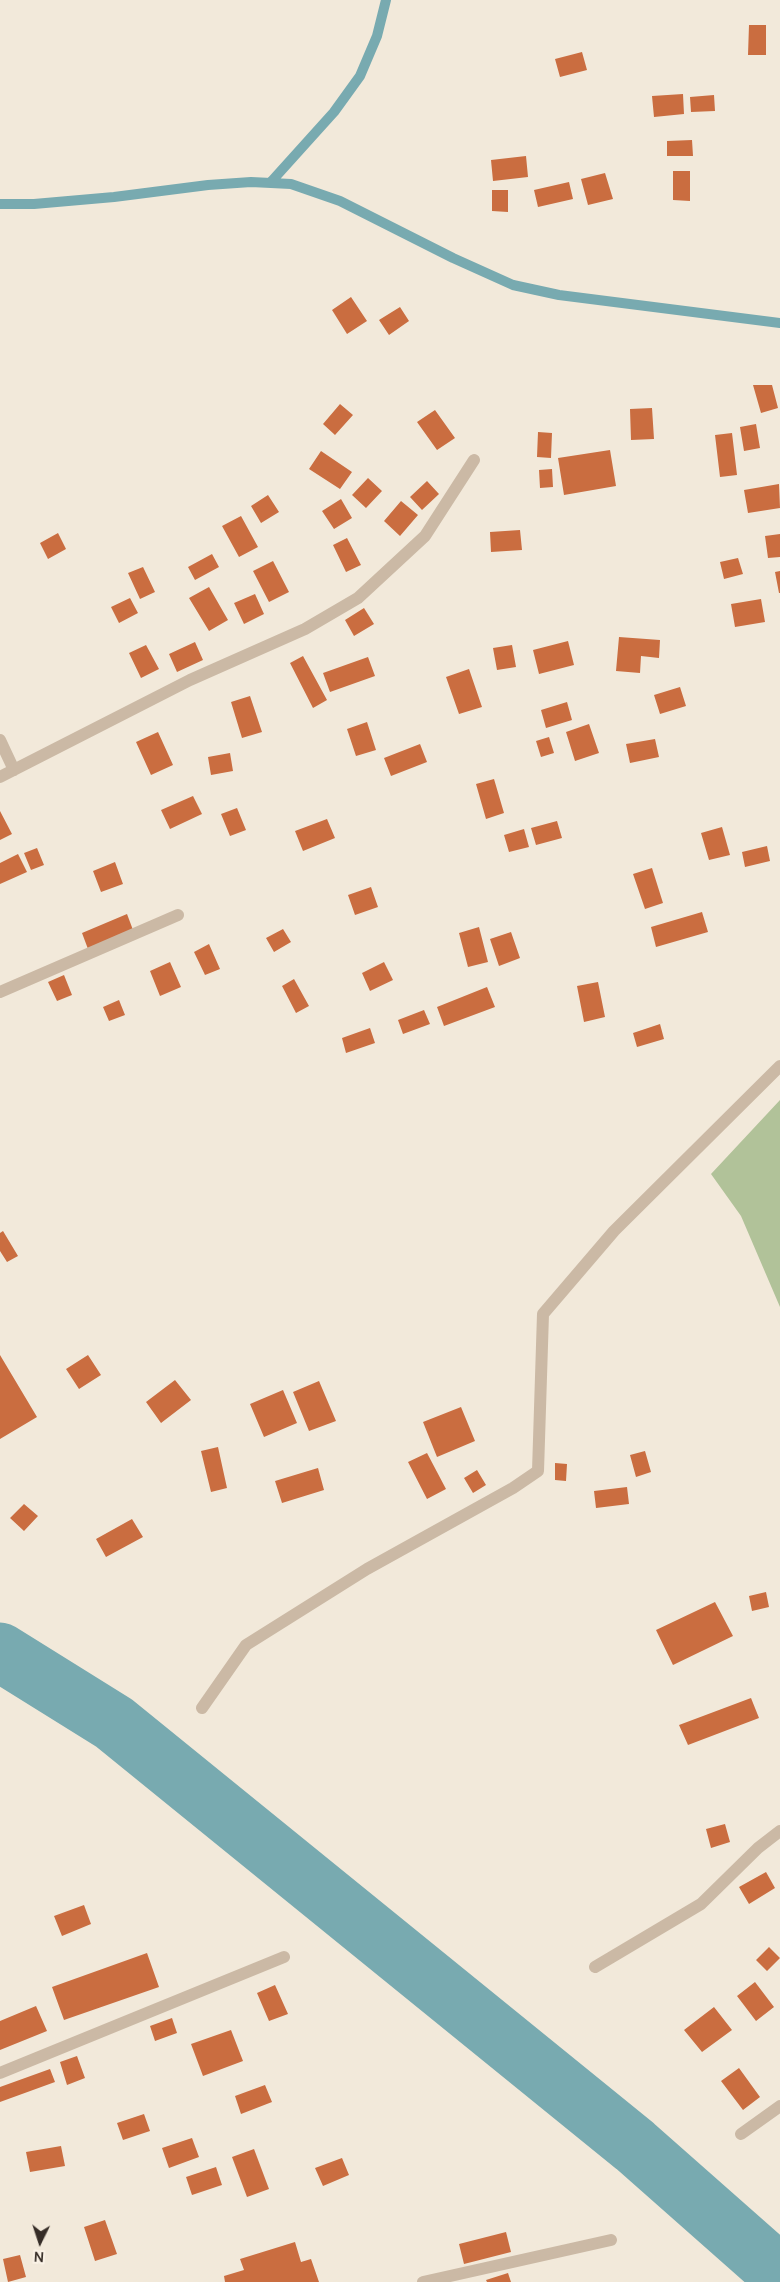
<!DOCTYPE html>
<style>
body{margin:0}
#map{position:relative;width:780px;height:2282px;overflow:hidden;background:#f2e9da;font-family:Manrope,sans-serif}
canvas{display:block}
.north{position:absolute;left:15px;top:2217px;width:50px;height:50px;-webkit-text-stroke:4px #faf2e6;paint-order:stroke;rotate:184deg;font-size:14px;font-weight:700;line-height:20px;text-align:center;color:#362d27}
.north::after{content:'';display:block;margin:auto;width:18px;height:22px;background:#362d27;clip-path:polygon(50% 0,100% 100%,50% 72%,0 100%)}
</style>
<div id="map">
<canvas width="780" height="2282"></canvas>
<div class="north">N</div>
</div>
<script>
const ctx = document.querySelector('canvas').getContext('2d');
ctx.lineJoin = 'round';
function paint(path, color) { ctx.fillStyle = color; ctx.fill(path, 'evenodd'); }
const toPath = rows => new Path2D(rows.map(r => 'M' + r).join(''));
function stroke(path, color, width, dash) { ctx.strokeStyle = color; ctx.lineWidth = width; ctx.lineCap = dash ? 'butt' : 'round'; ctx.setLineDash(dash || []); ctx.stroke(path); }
const green = toPath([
 [780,1100,780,1307,741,1216,711,1174]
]);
const stream = toPath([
 [270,183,334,112,360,76,377,36,386,0],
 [0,204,34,204,114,197,208,185,251,182,291,184,340,201,453,258,513,285,559,295,780,323]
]);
const river = toPath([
 [0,1652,114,1723,635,2146,780,2274]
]);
const building = toPath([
 [749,25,766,25,766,55,748,55],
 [582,52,587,70,560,77,555,59],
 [683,94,684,114,654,117,652,96],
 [714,95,715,111,691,112,690,97],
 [692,140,693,156,667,156,667,141],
 [526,156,528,177,493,181,491,160],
 [673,171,690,171,690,201,673,200],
 [605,173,613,199,588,205,581,179],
 [569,182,573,199,538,207,534,190],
 [492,190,508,190,508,212,492,211],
 [351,297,367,321,347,334,332,310],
 [400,307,409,321,389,335,379,320],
 [753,385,772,385,778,408,761,413],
 [340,404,353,415,335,435,323,424],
 [652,408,654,439,631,440,630,409],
 [435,410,455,438,437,450,417,422],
 [756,424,760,448,744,451,740,427],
 [538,432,552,433,551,458,537,457],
 [732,433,737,475,720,477,715,435],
 [610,450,616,486,564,495,558,458],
 [321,451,352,472,340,489,309,469],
 [552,469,553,487,540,488,539,470],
 [368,478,382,491,366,508,352,495],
 [427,481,439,494,422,510,410,497],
 [779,484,780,508,748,513,744,490],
 [268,495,279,512,261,523,251,506],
 [341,499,352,518,334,529,322,511],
 [401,501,418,515,400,536,384,521],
 [241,516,258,547,239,557,222,526],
 [520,530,522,550,491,552,490,532],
 [58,533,66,549,48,559,40,543],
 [780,534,780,557,768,558,765,536],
 [347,538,361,565,346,572,333,545],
 [212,554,219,567,195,580,188,567],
 [738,558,743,574,724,579,720,562],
 [273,561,289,592,269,602,253,571],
 [143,567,155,592,140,599,128,573],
 [780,571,780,593,779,593,775,572],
 [209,587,228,620,209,631,189,598],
 [255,594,264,614,244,624,234,603],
 [130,598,138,613,119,623,111,607],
 [761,599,765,622,735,627,731,604],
 [364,608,374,624,354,636,345,620],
 [619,637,660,640,659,658,641,656,640,673,616,671],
 [568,641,574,665,539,674,533,650],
 [195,642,203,660,177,672,169,654],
 [146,645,159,669,141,678,129,653],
 [512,645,516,667,497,670,493,648],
 [303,656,327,700,313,708,290,663],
 [368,657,375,676,330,692,323,673],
 [469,669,482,707,459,714,446,677],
 [680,687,686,706,660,714,654,695],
 [250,696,262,732,242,738,231,702],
 [567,702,572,720,546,728,541,710],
 [367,722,376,750,356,756,347,729],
 [589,724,599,753,575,761,566,732],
 [158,732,173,765,151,775,136,742],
 [549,737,554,753,541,757,536,741],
 [655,739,659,757,630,763,626,744],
 [420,744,427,762,391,776,384,758],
 [230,753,233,771,211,775,208,757],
 [494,779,504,813,486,819,476,784],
 [193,796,202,814,170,829,161,810],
 [237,808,246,830,230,836,221,814],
 [0,811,12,834,0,840],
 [327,819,335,838,303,851,295,831],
 [557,821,562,838,536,845,531,828],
 [722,827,730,855,709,860,701,833],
 [524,829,529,847,509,852,504,835],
 [767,846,770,861,745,867,742,852],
 [37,848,44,865,31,870,24,853],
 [18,854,27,872,0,884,0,863],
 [115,862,123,884,101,892,93,871],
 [652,868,663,903,645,909,633,874],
 [371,887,378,907,355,915,348,895],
 [702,912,708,932,656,947,651,927],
 [127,914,133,930,88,949,82,933],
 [479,927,488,962,468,967,459,933],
 [283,929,291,942,274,952,266,938],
 [511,932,520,958,499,966,490,939],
 [209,944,220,969,205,975,194,952],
 [170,962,181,987,160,996,150,971],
 [384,962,393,980,370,991,362,973],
 [64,975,72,995,57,1001,48,982],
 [294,979,309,1006,296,1013,282,986],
 [598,982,605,1017,584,1022,577,986],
 [487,987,495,1007,444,1026,437,1007],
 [119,1000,125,1015,109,1021,103,1007],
 [424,1010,430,1024,403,1034,398,1020],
 [660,1024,664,1039,637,1047,633,1033],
 [370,1028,375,1043,346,1053,342,1038],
 [3,1231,18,1256,7,1262,0,1251,0,1233],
 [0,1355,37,1417,0,1439],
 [88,1355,101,1375,79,1389,66,1369],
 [175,1380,191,1400,161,1423,146,1402],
 [319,1381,336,1421,309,1431,293,1392],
 [283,1390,297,1423,264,1437,250,1404],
 [461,1407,475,1441,437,1457,423,1422],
 [218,1447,227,1488,211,1492,201,1451],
 [645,1451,651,1472,636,1477,630,1455],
 [427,1453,446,1489,427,1499,408,1462],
 [555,1463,567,1464,566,1481,555,1480],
 [318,1468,324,1490,282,1503,275,1481],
 [477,1470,486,1485,473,1493,464,1478],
 [627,1487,629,1504,596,1508,594,1491],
 [24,1504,38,1516,24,1531,10,1518],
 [132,1519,143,1537,106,1557,96,1539],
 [766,1592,769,1607,752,1611,749,1596],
 [715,1602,733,1636,673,1665,656,1630],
 [751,1698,759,1718,688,1745,679,1725],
 [725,1824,730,1842,711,1848,706,1829],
 [766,1872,775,1888,749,1904,739,1887],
 [84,1905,91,1924,62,1936,54,1916],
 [769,1947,780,1958,767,1971,756,1960],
 [147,1953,159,1987,64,2020,52,1987],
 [755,1982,774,2007,756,2021,737,1996],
 [275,1985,288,2014,269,2021,257,1993],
 [36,2006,47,2031,0,2050,0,2021],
 [714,2007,732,2030,702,2052,684,2030],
 [172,2018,177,2033,155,2041,150,2026],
 [231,2030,243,2061,203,2076,191,2044],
 [77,2056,85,2078,67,2085,60,2062],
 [739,2068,760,2097,743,2110,721,2081],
 [50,2069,55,2082,0,2102,0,2087],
 [265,2085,272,2102,241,2114,235,2096],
 [144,2114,150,2131,123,2140,117,2123],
 [192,2138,199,2157,169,2168,162,2148],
 [61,2146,65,2166,30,2172,26,2152],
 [254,2149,269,2189,247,2197,232,2157],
 [342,2158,349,2175,323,2186,315,2168],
 [216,2167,222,2185,192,2195,186,2177],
 [105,2220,117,2254,95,2261,84,2227],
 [506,2232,511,2252,464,2264,459,2244],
 [295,2242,301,2262,311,2259,319,2282,225,2282,224,2276,244,2270,240,2259],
 [20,2255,26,2277,8,2282,3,2259],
 [508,2273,511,2282,487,2282,486,2280]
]);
const minor = toPath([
 [0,740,14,770],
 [0,777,190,680,305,629,358,598,425,536,474,460],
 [0,992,178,915],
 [202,1708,246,1645,367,1569,513,1488,538,1471,543,1314,614,1231,780,1066],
 [595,1967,701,1904,758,1848,780,1831],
 [0,2073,284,1957],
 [741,2134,780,2106],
 [423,2282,611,2240]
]);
paint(green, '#b1c299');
stroke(stream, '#78aab0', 10);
stroke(river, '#78aab0', 59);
paint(building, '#ca6d40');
stroke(minor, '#cbb9a5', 12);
</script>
